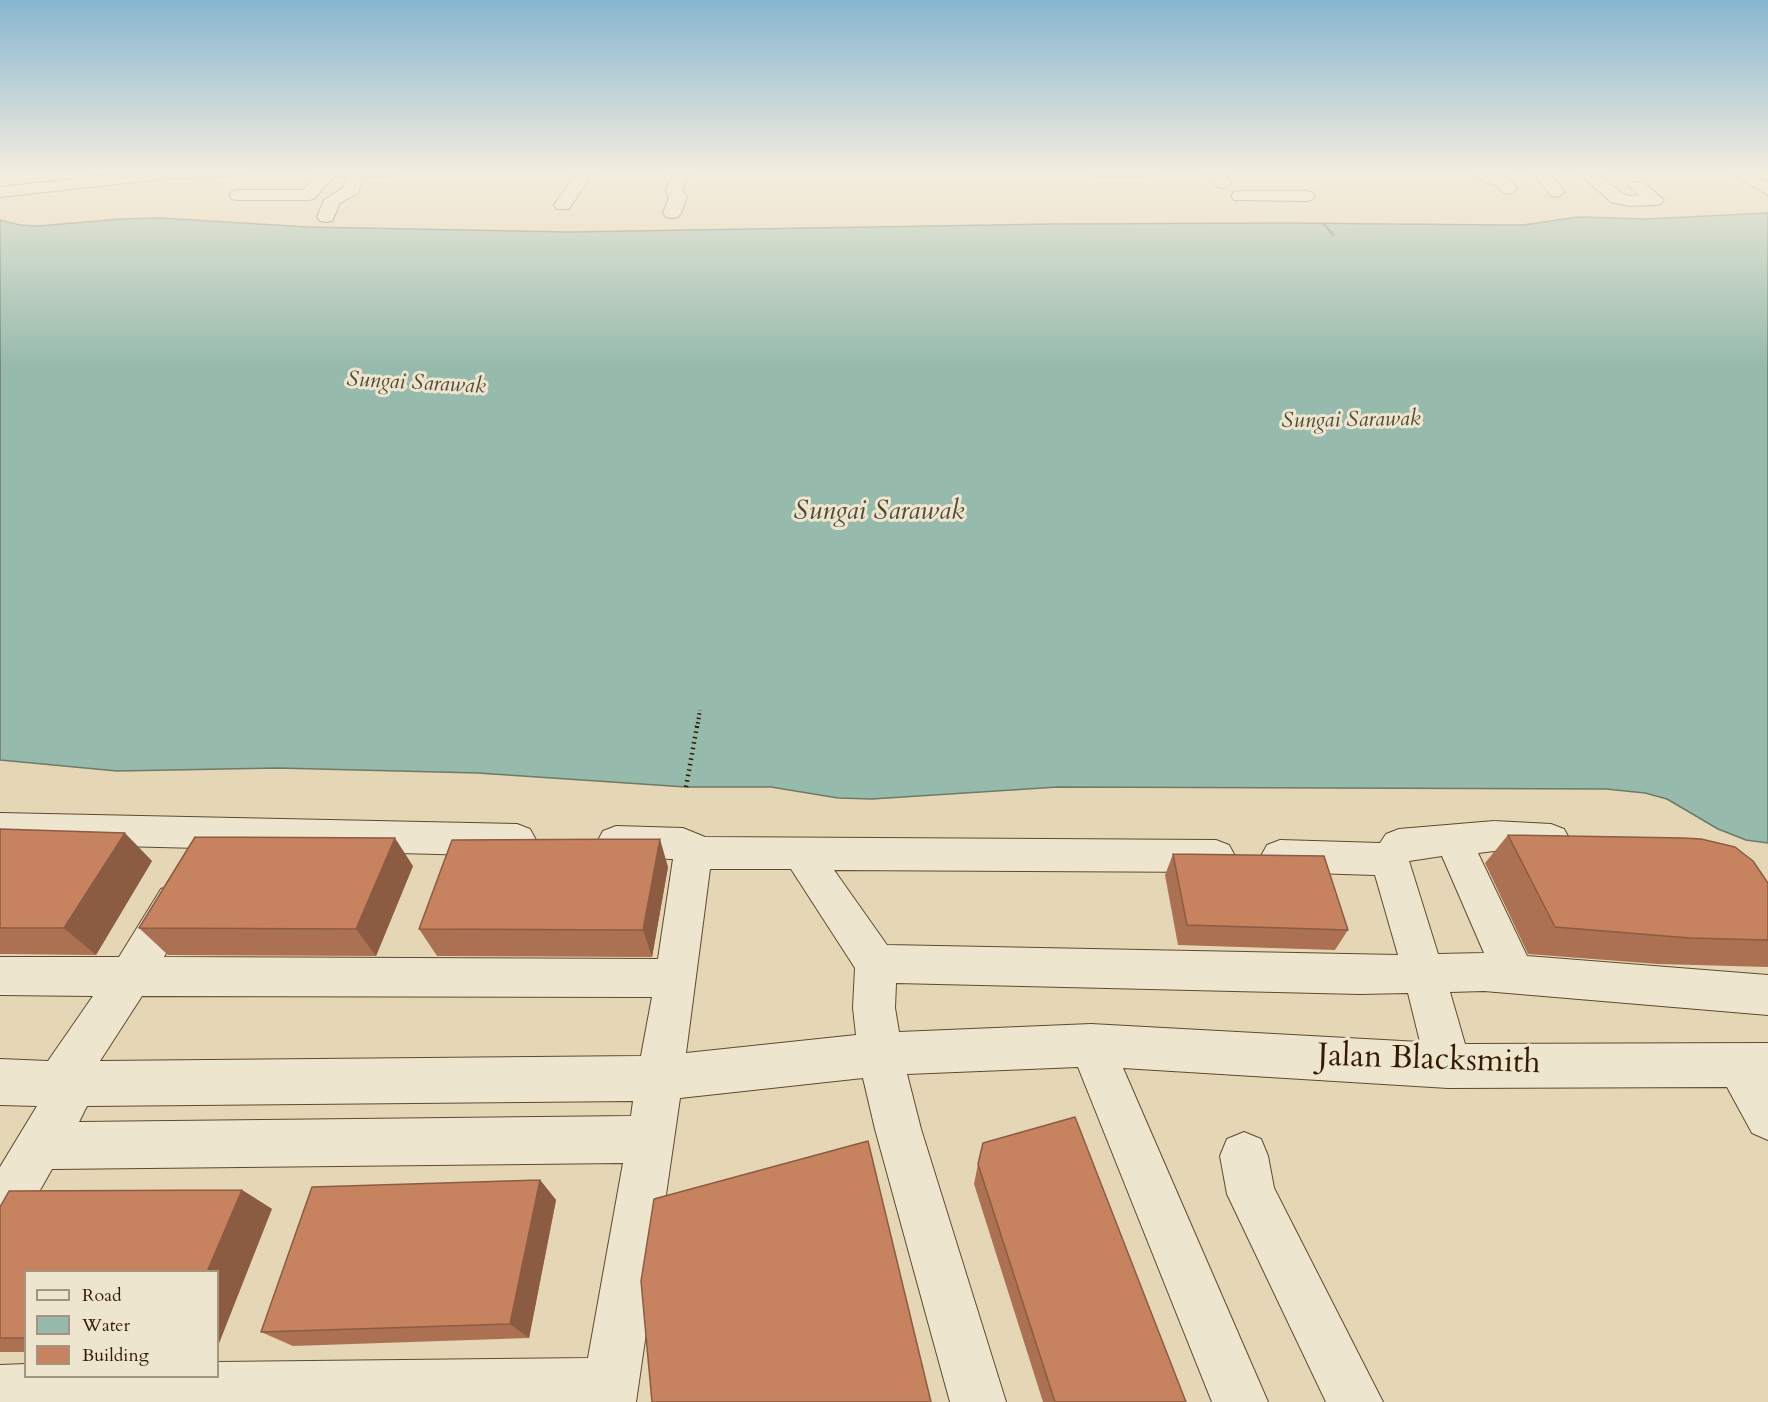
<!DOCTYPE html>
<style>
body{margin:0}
#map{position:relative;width:1768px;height:1402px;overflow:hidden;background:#e5d7b5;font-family:Cardo,serif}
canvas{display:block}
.legend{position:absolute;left:24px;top:1270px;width:195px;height:108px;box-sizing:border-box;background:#eee5cf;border:2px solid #a4947c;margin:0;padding:8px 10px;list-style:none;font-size:18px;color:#341b00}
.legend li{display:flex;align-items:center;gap:12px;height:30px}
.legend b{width:30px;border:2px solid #a4947c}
</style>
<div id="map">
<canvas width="1768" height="1402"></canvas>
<ul class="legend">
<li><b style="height:8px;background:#eee5cf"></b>Road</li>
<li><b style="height:16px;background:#96baac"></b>Water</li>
<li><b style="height:16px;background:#c7835f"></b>Building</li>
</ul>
</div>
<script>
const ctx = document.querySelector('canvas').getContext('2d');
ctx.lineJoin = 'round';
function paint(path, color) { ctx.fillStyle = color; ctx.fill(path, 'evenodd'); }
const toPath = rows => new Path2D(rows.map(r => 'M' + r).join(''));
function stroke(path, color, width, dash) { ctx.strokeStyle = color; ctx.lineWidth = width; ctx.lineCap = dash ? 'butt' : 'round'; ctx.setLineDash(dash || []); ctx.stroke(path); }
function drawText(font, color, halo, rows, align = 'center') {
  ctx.font = font + ' Cardo,serif'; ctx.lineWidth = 6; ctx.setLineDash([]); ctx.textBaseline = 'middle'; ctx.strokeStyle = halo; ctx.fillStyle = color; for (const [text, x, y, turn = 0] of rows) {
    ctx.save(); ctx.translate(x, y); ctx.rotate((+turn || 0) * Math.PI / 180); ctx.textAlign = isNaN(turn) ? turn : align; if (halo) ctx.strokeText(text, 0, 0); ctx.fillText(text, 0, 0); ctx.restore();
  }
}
const water = toPath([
 [1768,213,1768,843,1746,840,1718,829,1667,799,1645,793,1606,789,1058,787,872,799,838,798,771,787,686,787,478,773,277,768,117,771,0,760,0,220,20,225,39,226,120,219,161,218,308,227,569,232,1053,224,1286,223,1500,225,1523,225,1578,217,1645,219,1768,213]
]);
const pathFar2 = toPath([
 [1324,224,1334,236]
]);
const pathFar1 = toPath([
 [697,728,700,710]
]);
const path = toPath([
 [686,787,697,726]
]);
const minor = toPath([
 [145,171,244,171,236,176,163,179,0,197,0,187,145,171],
 [313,171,398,171,390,176,363,176,358,193,340,203,332,221,326,222,320,221,317,217,324,200,344,187,347,176,334,176,314,199,308,200,238,200,232,199,230,195,232,191,238,190,303,190,317,175,313,171],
 [578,171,594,171,569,209,557,209,554,205,578,171],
 [674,171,690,171,682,190,687,197,681,213,678,217,672,218,666,217,663,213,669,197,666,190,674,171],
 [1087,171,1156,171,1148,176,1095,176,1087,171],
 [1203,171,1221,171,1232,183,1224,188,1218,187,1203,171],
 [1473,171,1489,171,1507,177,1518,189,1510,194,1504,193,1495,185,1478,179,1473,171],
 [1531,171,1548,171,1565,192,1557,197,1551,196,1531,171],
 [1576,171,1594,171,1623,194,1629,196,1639,195,1629,186,1631,182,1643,182,1664,200,1661,204,1655,205,1629,206,1611,202,1576,171],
 [1726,171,1746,171,1768,183,1768,195,1726,171],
 [1240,191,1306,191,1312,192,1315,196,1312,200,1306,201,1234,200,1231,196,1234,192,1240,191],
 [0,813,517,824,530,829,536,840,530,851,517,856,0,843,0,813],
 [1494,821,1551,824,1564,829,1570,840,1564,851,1551,856,1494,851,1478,853,1527,956,1768,975,1768,1015,1484,991,1450,992,1465,1044,1768,1043,1768,1140,1752,1133,1727,1087,1448,1088,1123,1068,1268,1402,1212,1402,1078,1067,907,1074,921,1129,1006,1402,950,1402,875,1129,863,1078,680,1098,636,1402,0,1402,0,1365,26,1364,26,1376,218,1376,218,1362,588,1358,623,1163,52,1169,17,1231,0,1239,0,1167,37,1106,0,1105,0,1059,48,1061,93,996,0,995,0,957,119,957,161,889,175,884,189,889,195,901,164,957,658,959,673,859,616,858,603,853,597,842,603,831,616,826,683,828,705,837,1216,840,1229,845,1235,856,1229,867,1216,872,834,870,887,945,1398,955,1375,875,1280,872,1267,867,1261,856,1267,845,1280,840,1380,843,1386,834,1399,829,1494,821],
 [1442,856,1484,953,1438,954,1409,861,1442,856],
 [710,869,791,869,855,968,853,1008,856,1035,686,1053,710,869],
 [896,983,1360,994,1408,993,1420,1042,1091,1024,899,1032,895,1008,896,983],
 [142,996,652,997,641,1056,100,1061,142,996],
 [633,1101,631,1116,79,1122,87,1106,633,1101],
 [1244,1132,1261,1139,1268,1156,1274,1188,1383,1402,1326,1402,1227,1194,1220,1156,1227,1139,1244,1132]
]);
const wall = toPath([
 [0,829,152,861,96,955,0,954],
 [1508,835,1768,883,1768,967,1658,964,1528,954,1485,863],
 [1173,854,1348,930,1335,950,1178,945,1165,875],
 [413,866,376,956,168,955,139,928],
 [668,867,652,957,437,956,419,929],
 [978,1164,1186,1402,1043,1402,974,1184],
 [540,1180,556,1200,529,1338,293,1346,261,1332],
 [242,1190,272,1209,26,1272,26,1352,0,1352,0,1207]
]);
const shadedWall = toPath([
 [125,833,152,861,96,955,64,928],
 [395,838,413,866,376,956,356,929],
 [660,839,668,867,652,957,643,930],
 [540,1180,556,1200,529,1338,510,1324],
 [242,1190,272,1209,218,1346,218,1272,207,1272]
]);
const building = toPath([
 [0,829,125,833,64,928,0,928,0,829],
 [1508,835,1683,838,1701,839,1735,847,1753,861,1768,883,1768,940,1690,938,1555,927,1508,835],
 [195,837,395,838,356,929,139,928,195,837],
 [660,839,643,930,419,929,452,840,660,839],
 [1173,854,1324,856,1348,930,1187,925,1173,854],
 [1075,1117,1186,1402,1055,1402,978,1164,983,1143,1075,1117],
 [868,1141,931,1402,652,1402,641,1281,654,1199,868,1141],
 [540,1180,510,1324,261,1332,312,1187,540,1180],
 [242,1190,207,1272,26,1272,26,1338,0,1338,0,1207,9,1191,242,1190]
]);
const farWaternames = [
 ["Sungai Sarawak",416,384,3],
 ["Sungai Sarawak",1351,421,-1]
];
const waterNames = [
 ["Sungai Sarawak",879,513]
];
const nearStreetnames = [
 ["Jalan Blacksmith",1429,1061,2]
];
paint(water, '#96baac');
stroke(water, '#6f7a67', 1.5);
stroke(minor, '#604a2d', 2);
stroke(pathFar2, '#341b00', 2, [1, 1.5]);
stroke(pathFar1, '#341b00', 4, [1.5, 3]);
stroke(path, '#341b00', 4.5, [1.5, 4]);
paint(minor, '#eee5cf');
paint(wall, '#ab7152');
paint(shadedWall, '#8b5c42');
paint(building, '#c7835f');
stroke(building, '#8b5c42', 1.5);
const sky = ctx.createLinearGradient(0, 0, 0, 367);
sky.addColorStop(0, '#87b6d0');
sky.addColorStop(0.47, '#f3edde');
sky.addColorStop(1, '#f3edde00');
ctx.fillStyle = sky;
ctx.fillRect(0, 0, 1768, 367);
drawText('italic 22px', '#514b34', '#eee5cf', farWaternames);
drawText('italic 27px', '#514b34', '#eee5cf', waterNames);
drawText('32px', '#341b00', '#eee5cf', nearStreetnames);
</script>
